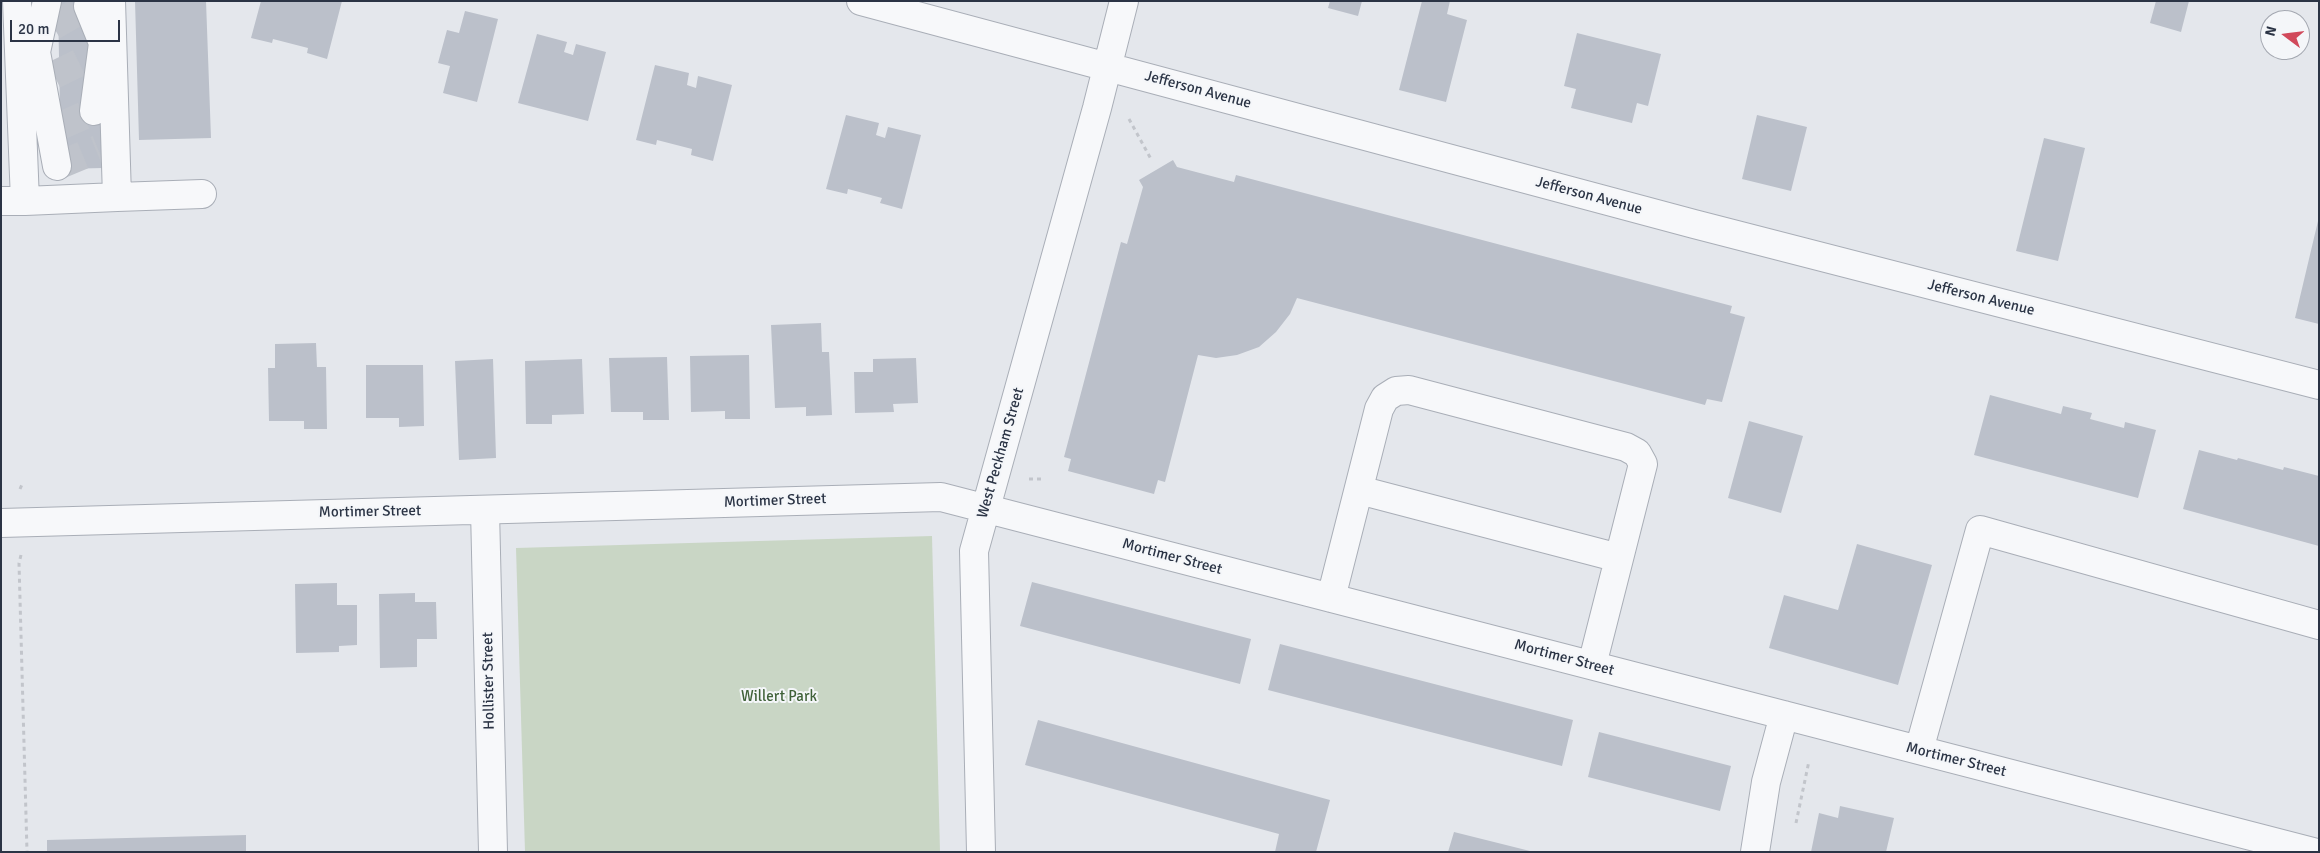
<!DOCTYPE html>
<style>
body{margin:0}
#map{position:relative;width:2320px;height:853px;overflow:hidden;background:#e4e7ec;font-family:Signika,sans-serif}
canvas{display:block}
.frame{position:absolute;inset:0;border:2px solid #2b3445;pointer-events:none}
.north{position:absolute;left:2260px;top:10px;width:50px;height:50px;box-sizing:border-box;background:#f4f6f9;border:1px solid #a4a8b1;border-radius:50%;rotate:285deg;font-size:14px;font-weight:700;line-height:20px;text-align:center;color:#2b3445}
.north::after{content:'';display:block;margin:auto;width:18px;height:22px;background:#d1495b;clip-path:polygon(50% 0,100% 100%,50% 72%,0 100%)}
.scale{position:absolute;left:10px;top:20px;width:110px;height:22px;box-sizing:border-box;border:2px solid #2b3445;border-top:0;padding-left:6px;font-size:15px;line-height:18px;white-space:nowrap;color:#2b3445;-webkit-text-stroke:4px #f4f6f9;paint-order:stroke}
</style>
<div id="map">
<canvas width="2320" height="853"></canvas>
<div class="frame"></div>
<div class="north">N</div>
<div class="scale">20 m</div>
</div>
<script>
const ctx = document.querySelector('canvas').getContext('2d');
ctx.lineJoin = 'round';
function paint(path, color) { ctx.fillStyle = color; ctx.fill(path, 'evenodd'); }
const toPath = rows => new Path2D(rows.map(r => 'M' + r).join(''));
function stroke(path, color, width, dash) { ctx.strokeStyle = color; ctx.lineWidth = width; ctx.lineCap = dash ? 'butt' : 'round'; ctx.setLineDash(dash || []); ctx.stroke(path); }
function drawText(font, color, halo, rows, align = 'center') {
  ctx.font = font + ' Signika,sans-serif'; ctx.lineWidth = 4; ctx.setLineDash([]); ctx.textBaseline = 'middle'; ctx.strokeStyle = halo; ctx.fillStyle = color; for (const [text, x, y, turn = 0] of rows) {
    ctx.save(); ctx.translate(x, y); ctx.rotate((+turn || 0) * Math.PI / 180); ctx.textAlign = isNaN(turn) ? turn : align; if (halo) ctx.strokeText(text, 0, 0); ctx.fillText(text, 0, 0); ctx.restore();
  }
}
const green = toPath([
 [932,536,940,852,525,852,516,548]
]);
const building = toPath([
 [58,1,99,1,103,168,61,169],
 [135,1,206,1,211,138,139,140],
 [261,1,342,1,327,59,307,53,308,48,273,39,272,43,251,38],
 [1330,1,1362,1,1358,16,1328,8],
 [1422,1,1450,1,1447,14,1467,20,1446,102,1399,90],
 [2156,1,2189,1,2181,32,2150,23],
 [465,11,498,19,477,102,443,93,450,66,438,63,447,30,459,33],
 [1577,33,1661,54,1648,106,1637,103,1632,123,1571,108,1576,89,1564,86],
 [537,34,567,42,564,52,573,55,576,44,606,52,588,121,518,103],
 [655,65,689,73,687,85,696,88,698,76,732,85,713,161,691,155,692,149,657,140,656,145,636,140],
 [846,115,879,123,876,135,885,138,888,127,921,135,902,209,880,203,882,198,848,189,847,194,826,189],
 [1757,115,1807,127,1791,191,1742,179],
 [2044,138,2085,148,2058,261,2016,251],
 [1173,160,1177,167,1234,182,1236,175,1732,306,1730,313,1745,317,1722,402,1707,399,1705,405,1297,298,1290,314,1276,332,1259,347,1237,355,1216,358,1198,355,1165,482,1158,480,1154,494,1068,471,1071,459,1064,457,1121,242,1127,244,1143,187,1139,180],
 [2318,221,2319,221,2319,324,2295,318],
 [821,323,822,352,829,352,832,415,806,416,806,407,775,408,771,325],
 [316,343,317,367,326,367,327,429,304,429,304,421,269,421,268,368,275,368,275,344],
 [749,355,750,419,725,419,725,411,691,412,690,356],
 [667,357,669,420,643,420,643,412,611,412,609,358],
 [916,358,918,403,893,404,894,412,855,413,854,372,873,372,873,359],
 [493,359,496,458,459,460,455,361],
 [582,359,584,414,552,415,552,424,526,424,525,361],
 [366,365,423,365,424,426,399,427,399,418,366,418],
 [1990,395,2061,414,2063,406,2092,413,2090,419,2124,428,2125,422,2156,430,2138,498,1974,455],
 [1749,421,1803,436,1781,513,1728,498],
 [2199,450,2237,460,2238,458,2283,470,2284,467,2319,476,2319,546,2183,509],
 [1857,544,1932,565,1898,685,1769,648,1784,595,1838,610],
 [1032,582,1251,639,1240,684,1020,626],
 [337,583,337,605,357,605,357,645,339,646,339,652,296,653,295,584],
 [415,593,415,602,436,602,437,639,417,639,417,667,380,668,379,594],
 [1280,644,1573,720,1562,766,1268,690],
 [1038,720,1330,800,1316,852,1275,852,1279,834,1025,765],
 [1599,732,1731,766,1720,811,1588,777],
 [1840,806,1894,818,1886,852,1811,852,1819,813,1838,818],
 [1454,832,1530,851,1530,852,1448,852],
 [246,835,246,852,47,852,47,840]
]);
const minorTunnel = toPath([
 [53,26,88,6],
 [54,75,89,58],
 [58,127,94,111],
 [57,166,98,149]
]);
const path = toPath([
 [1129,119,1152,161],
 [1029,479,1041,479],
 [20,489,23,482],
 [21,555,19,563,27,852],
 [1796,823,1809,761]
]);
const minor = toPath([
 [47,1,36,52,57,166],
 [861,1,1694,224,2319,385],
 [88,6,103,43,94,111],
 [117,197,202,194],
 [1,201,25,201,17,1],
 [25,201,117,197,111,1],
 [1359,490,1619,558],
 [485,510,493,852],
 [1,523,941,497,2313,852],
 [1331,598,1379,409,1385,398,1396,391,1409,390,1626,447,1637,453,1643,464,1592,665],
 [1919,750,1980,530,2319,625],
 [981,852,974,551,1097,108,1124,1],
 [1755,852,1766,782,1784,715]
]);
const streetNames = [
 ["Jefferson Avenue",1198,90,15],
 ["Jefferson Avenue",1589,196,15],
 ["Jefferson Avenue",1981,298,14],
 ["West Peckham Street",1001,453,-74],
 ["Mortimer Street",775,501,-2],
 ["Mortimer Street",370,512,-1],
 ["Mortimer Street",1172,557,15],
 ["Mortimer Street",1564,658,15],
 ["Hollister Street",489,681,-91],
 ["Mortimer Street",1956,760,14]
];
const parkNames = [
 ["Willert Park",779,697]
];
paint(green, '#c9d6c5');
paint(building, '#bbc0ca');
stroke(minorTunnel, '#bfc3cb', 28, [28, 14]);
stroke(minor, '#a9aeb7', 30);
stroke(path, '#c2c5cb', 3, [4, 4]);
stroke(minor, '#f7f8fa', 28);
drawText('15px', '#2b3445', '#f4f6f9', streetNames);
drawText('15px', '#3f6138', '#f4f6f9', parkNames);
</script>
